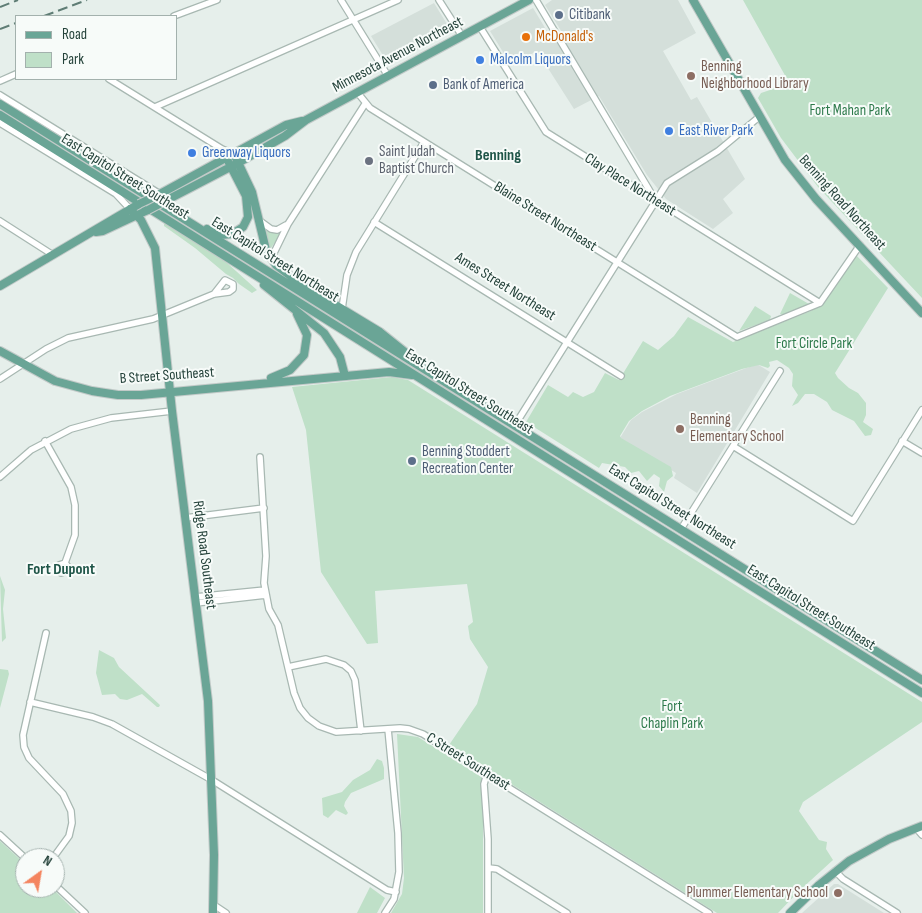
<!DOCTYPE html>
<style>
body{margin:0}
#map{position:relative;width:922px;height:913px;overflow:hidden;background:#e6efeb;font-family:"Sofia Sans Condensed",sans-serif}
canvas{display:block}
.legend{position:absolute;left:15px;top:15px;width:162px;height:65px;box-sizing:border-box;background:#f7fbf9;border:1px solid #a3b1ad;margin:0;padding:6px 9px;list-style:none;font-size:15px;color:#24423a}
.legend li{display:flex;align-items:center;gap:10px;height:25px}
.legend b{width:25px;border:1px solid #a3b1ad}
.north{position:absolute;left:15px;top:848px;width:50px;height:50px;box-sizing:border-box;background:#f7fbf9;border:1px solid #a3b1ad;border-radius:50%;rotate:32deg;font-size:14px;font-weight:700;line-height:20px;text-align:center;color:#24423a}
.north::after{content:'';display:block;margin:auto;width:18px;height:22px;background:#f4845f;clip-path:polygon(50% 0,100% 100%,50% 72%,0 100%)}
</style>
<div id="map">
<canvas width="922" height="913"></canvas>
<ul class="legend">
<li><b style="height:6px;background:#6aa596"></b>Road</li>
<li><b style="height:14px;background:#bfe0c8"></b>Park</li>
</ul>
<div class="north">N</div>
</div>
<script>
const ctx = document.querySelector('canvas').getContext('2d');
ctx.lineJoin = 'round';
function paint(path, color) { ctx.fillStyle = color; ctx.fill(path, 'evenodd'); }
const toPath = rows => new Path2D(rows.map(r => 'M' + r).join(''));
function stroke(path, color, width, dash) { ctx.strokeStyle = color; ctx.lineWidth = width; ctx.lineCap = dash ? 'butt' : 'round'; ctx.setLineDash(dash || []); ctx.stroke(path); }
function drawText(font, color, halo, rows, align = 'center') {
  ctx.font = font + ' "Sofia Sans Condensed",sans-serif'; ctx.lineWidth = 4; ctx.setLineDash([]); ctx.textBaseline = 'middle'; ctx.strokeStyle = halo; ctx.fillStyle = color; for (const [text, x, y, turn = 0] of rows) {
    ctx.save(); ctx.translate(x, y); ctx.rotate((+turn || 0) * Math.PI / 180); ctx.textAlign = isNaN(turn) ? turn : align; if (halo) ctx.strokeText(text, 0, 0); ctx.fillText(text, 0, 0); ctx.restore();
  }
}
const built = toPath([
 [552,0,678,0,696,33,663,51,691,100,697,97,745,179,723,199,733,213,713,229,666,199,647,175,599,96,574,109,537,51,511,65,490,31,533,8,553,41,563,34,545,5],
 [434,3,452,32,389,65,371,36],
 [757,364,770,372,697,493,674,478,676,473,620,438,631,420,642,412,677,394],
 [834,884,838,884,884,913,802,913]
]);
const green = toPath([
 [743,0,922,0,922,298,818,187,781,138,758,98,761,93,770,90,787,79],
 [164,222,226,262,257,290,252,293,239,284,233,278,226,274,195,248,164,226],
 [265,230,273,233,282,232,271,248,268,247],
 [855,254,888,288,835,373,838,378,849,388,858,393,866,403,866,415,863,422,873,429,871,435,865,436,854,421,832,410,827,402,814,394,805,394,798,403,792,406,798,395,792,386,793,374,789,368,777,360,769,362,770,366,768,368,759,365,742,369,670,396,642,411,629,421,620,436,621,438,671,467,673,476,667,481,664,492,659,486,660,478,654,474,647,481,639,471,631,473,625,467,602,463,599,468,526,422,548,385,568,397,573,392,583,397,594,392,605,373,619,380,643,341,658,350,674,336,688,317,733,342,811,311,824,303],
 [790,293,809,304,785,315,780,314],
 [755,306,771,316,770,320,739,331],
 [392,377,408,380,922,702,922,722,803,802,799,811,819,840,827,842,826,849,833,860,799,891,778,913,717,913,449,745,477,704,488,667,470,639,468,626,473,622,467,584,375,591,378,643,367,644,321,572,306,430,292,387],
 [0,576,5,590,3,609,6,638,2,642],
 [99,650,114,658,119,667,160,705,159,707,157,707,142,694,127,700,120,699,115,694,102,695,96,673],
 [0,669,8,670,9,674,0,708],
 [397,734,418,737,483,778,483,913,391,913,402,894,404,878],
 [377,759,382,761,384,768,384,779,351,793,345,802,344,806,348,813,346,815,336,810,328,818,323,815,322,798,342,792,353,780,370,770],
 [0,841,25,864,25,888,52,888,77,913,0,913],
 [370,887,385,898,377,913,357,913]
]);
const minor = toPath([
 [341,0,388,76],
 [439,0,462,36],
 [536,0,654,198],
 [174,16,217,0],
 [480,27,546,132,820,303],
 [109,79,222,149,234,154],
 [0,81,16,74],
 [357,92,370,108,737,337,820,303,860,245],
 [0,95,160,194],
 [155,107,398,0],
 [0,123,116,194,130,209],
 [0,221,53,255],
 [260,221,271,229,277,230,286,225],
 [374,222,621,376],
 [271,259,288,224,365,104],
 [342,309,347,275,356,252,424,142],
 [0,379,46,349,68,338,153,319,214,294,229,292,233,289,233,284,225,280,214,294],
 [515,425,667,183,718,151,759,117],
 [45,441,71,487,75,505,75,535,65,563,69,568,67,571,61,573,58,568,59,565,65,563],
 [902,441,922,453],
 [733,446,853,521,922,410],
 [260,457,266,556,264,583,269,609,278,625,294,693,300,708,308,718,319,726,336,732,400,728,409,729,423,734,709,913],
 [0,477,31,450,71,429,111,418,172,411],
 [185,518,264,508],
 [681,529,780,371],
 [195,597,265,590],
 [196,603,266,595],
 [46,633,23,735,24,747,29,758,63,794,71,811,72,823,69,836,53,858],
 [288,667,326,659,344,665,351,671,355,680,361,731],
 [30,702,93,717,112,724,212,780,387,890,396,892],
 [487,774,484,784,488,839,488,913],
 [916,828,922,835],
 [0,835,25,858],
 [489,868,497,869,567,913],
 [835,871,843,879,897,913],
 [55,885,85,913],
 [214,905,226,913],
 [385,913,394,899,399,872,398,833,388,729]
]);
const major = toPath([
 [693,0,785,160,816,199,922,313],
 [0,104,922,680],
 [0,115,922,693],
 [234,154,252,192,266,250,276,265,304,286,380,332,410,356],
 [158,195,286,125,302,121],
 [167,200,238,163,285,136,306,120,529,0],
 [130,209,141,220,155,248,172,411,208,701,214,855,213,913],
 [207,229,221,235,232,234,243,227,248,217,246,196,229,163],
 [96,232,103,231,148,210],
 [264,285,324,333,340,357,345,376],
 [0,286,139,204],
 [0,351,55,381,92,391,118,395,141,395,389,372,412,375],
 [271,378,290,370,304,355,307,335,297,314],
 [790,913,819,885,849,861,889,839,922,826]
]);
const rail = toPath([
 [0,7,18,0],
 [44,16,87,0],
 [0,29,16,23]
]);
const majorBridge = toPath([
 [139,204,158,195],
 [148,210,167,200]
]);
const markers = [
 [559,15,5,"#5c6f8a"],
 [526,37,5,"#e8710a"],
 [480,60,5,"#3f7fe0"],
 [691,76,5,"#8d6e63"],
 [433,85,5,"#5c6f8a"],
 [669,131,5,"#3f7fe0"],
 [192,153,5,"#3f7fe0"],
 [369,161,5,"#6b7280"],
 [680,429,5,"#8d6e63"],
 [412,461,5,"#5c6f8a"],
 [838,893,5,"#8d6e63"]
];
const serviceNames = [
 ["Citibank",569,15],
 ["Bank of America",443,85],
 ["Benning Stoddert",422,452],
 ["Recreation Center",422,469]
];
const foodNames = [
 ["McDonald's",536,37]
];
const streetNames = [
 ["Minnesota Avenue Northeast",398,55,-28],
 ["East Capitol Street Southeast",125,177,32],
 ["Clay Place Northeast",630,185,32],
 ["Benning Road Northeast",842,203,48],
 ["Blaine Street Northeast",545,217,32],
 ["East Capitol Street Northeast",275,260,32],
 ["Ames Street Northeast",505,287,32],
 ["B Street Southeast",167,376,-4],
 ["East Capitol Street Southeast",469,392,32],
 ["East Capitol Street Northeast",672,507,32],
 ["Ridge Road Southeast",204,555,83],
 ["East Capitol Street Southeast",811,608,32],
 ["C Street Southeast",468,762,32]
];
const shopNames = [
 ["Malcolm Liquors",490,60],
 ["East River Park",679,131],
 ["Greenway Liquors",202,153]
];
const educationNames = [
 ["Benning",701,67],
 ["Neighborhood Library",701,84],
 ["Benning",690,420],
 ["Elementary School",690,437],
 ["Plummer Elementary School",828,893,"right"]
];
const parkNames = [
 ["Fort Mahan Park",850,111],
 ["Fort Circle Park",814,344],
 ["Fort",672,707],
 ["Chaplin Park",672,724]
];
const worshipNames = [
 ["Saint Judah",379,152],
 ["Baptist Church",379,169]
];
const neighbourhoodNames = [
 ["Benning",498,156],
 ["Fort Dupont",61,570]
];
paint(built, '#d4dfda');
paint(green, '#bfe0c8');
stroke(minor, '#a8b8b2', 8);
stroke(major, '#c2cac8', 10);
stroke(minor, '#fff', 5.5);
stroke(major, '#6aa596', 8);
stroke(rail, '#5f7d75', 2, [10, 5]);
stroke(majorBridge, '#c2cac8', 10, []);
stroke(majorBridge, '#6aa596', 8);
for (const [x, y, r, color] of markers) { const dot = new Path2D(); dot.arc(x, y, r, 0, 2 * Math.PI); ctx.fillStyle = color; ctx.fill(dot); stroke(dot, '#f7fbf9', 2); }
drawText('15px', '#4e5e75', '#f7fbf9', serviceNames, 'left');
drawText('15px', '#c56008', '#f7fbf9', foodNames, 'left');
drawText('15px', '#24423a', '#f7fbf9', streetNames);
drawText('15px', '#366cbe', '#f7fbf9', shopNames, 'left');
drawText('15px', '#785e54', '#f7fbf9', educationNames, 'left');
drawText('15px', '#2d7a4b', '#f7fbf9', parkNames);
drawText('15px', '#5b616d', '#f7fbf9', worshipNames, 'left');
drawText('bold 16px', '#1f5548', '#f7fbf9', neighbourhoodNames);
</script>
